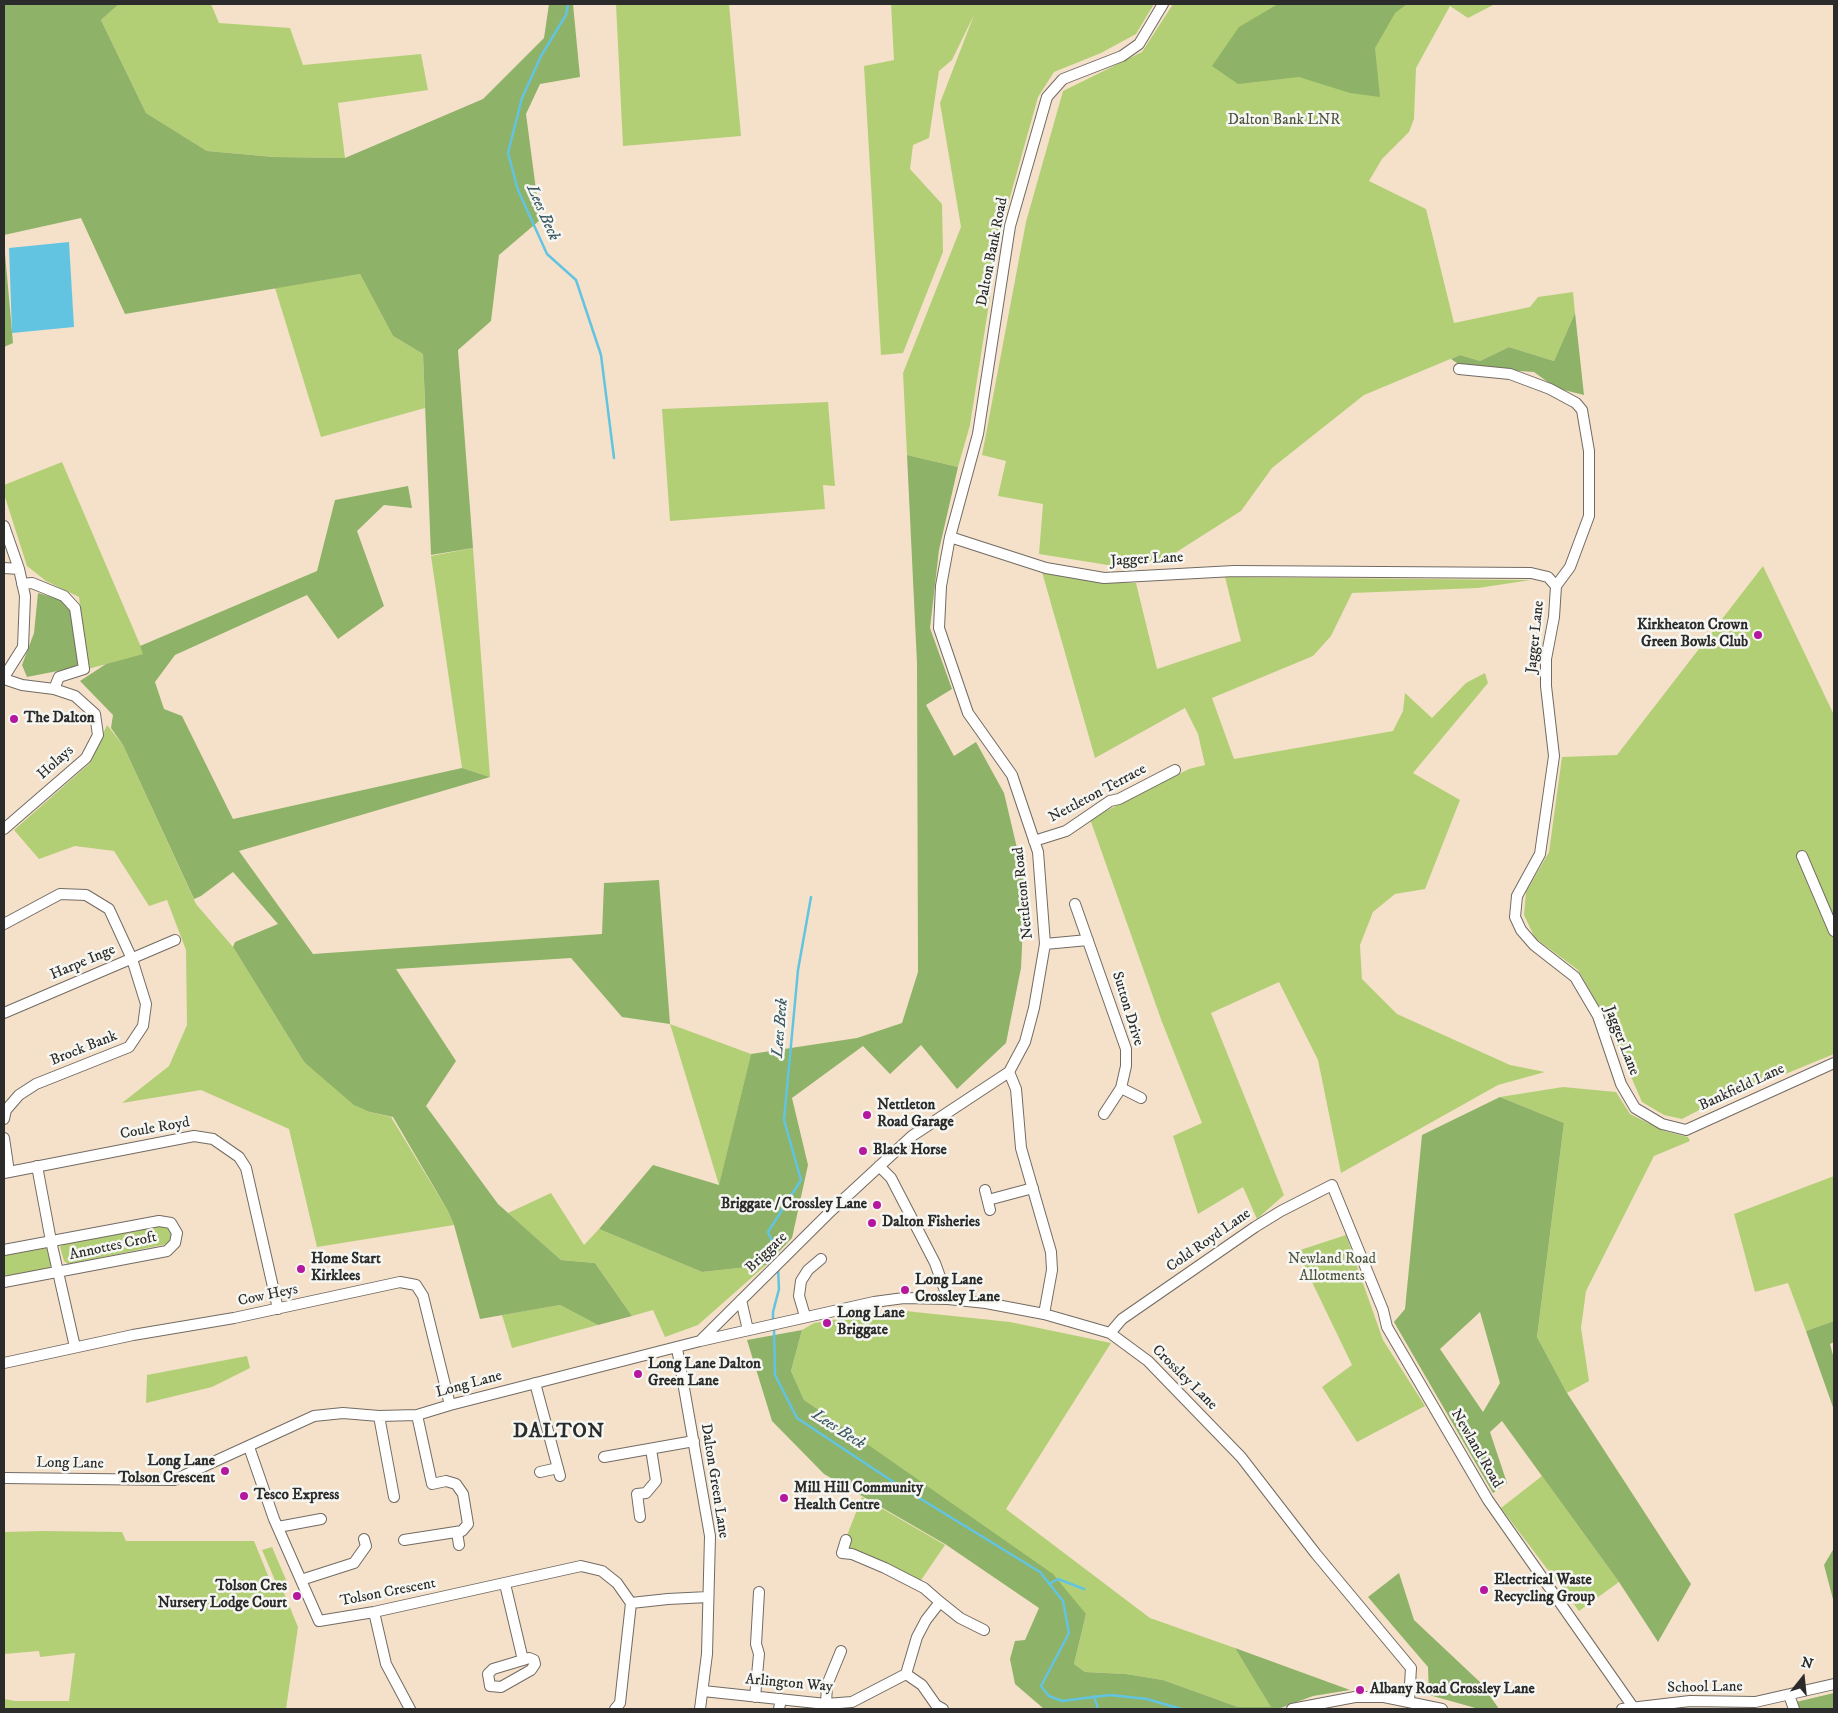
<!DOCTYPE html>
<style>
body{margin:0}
#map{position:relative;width:1838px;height:1713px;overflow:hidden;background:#f5e1ca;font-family:"IM FELL DW Pica",serif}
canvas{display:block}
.frame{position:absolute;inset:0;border:5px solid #2b2b2b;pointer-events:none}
.north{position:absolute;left:1778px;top:1653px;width:50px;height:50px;-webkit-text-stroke:4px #f6f6f2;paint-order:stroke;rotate:16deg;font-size:14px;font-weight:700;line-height:20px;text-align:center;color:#2b2b2b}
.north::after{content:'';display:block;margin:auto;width:18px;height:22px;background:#2b2b2b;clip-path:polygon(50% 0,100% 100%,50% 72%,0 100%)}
</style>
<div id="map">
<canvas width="1838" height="1713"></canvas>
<div class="frame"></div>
<div class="north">N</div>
</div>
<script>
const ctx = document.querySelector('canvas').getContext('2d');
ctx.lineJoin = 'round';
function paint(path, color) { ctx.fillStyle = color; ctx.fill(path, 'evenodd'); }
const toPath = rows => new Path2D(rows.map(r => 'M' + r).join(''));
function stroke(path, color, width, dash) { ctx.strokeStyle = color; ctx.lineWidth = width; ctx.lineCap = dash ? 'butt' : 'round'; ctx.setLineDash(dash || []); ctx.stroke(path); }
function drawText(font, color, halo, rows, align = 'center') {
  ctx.font = font + ' "IM FELL DW Pica",serif'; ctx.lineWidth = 5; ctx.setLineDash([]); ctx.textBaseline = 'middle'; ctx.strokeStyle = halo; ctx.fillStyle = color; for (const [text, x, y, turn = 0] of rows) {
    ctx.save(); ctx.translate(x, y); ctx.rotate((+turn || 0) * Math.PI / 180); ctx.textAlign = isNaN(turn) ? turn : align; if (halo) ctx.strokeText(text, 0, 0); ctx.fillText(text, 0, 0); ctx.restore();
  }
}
const green = toPath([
 [119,4,211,4,219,23,290,28,303,65,421,54,428,90,338,103,345,158,274,157,207,151,146,113,101,20],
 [616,4,729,4,741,136,623,146],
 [891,4,1154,4,1136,34,1101,53,1054,72,1038,97,1000,233,970,425,958,467,907,455,903,373,961,227,940,103,974,15,952,60,939,71,929,138,913,145,910,169,942,204,943,252,903,353,881,355,864,66,894,60],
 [1173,4,1495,4,1468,18,1450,6,1416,68,1414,119,1409,132,1382,159,1369,181,1426,209,1454,323,1530,307,1538,297,1573,292,1575,313,1554,361,1509,347,1480,361,1460,355,1364,395,1272,468,1241,511,1164,560,1114,566,1039,554,1043,504,998,496,1006,461,982,455,1026,222,1063,91,1142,52],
 [360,274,393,336,423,354,425,408,321,437,275,288],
 [828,402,835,486,823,485,825,509,670,521,662,409],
 [62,462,144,654,88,669,79,597,46,581,27,566,4,494,4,485],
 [473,548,490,777,462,768,431,556],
 [1763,566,1834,715,1834,1054,1705,1107,1682,1119,1664,1115,1642,1102,1605,1017,1578,970,1535,938,1524,915,1526,892,1549,852,1562,757,1617,755],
 [1042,572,1105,583,1136,583,1157,669,1241,641,1225,577,1531,580,1478,588,1352,593,1331,636,1313,656,1212,698,1234,759,1393,731,1403,711,1405,693,1432,718,1466,683,1485,673,1488,683,1413,773,1460,800,1425,889,1395,894,1373,912,1360,945,1362,979,1397,1014,1510,1065,1545,1072,1498,1085,1341,1173,1318,1060,1279,982,1211,1013,1284,1195,1257,1219,1243,1187,1198,1214,1173,1136,1202,1123,1162,1022,1090,819,1189,769,1205,765,1198,734,1185,708,1095,758],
 [107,725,123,745,196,904,233,947,304,1062,370,1112,391,1117,448,1211,454,1225,317,1247,289,1129,201,1090,122,1103,169,1066,187,1025,186,950,167,900,149,906,114,851,75,846,39,859,14,830,90,763],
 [670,1024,751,1054,719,1186,719,1185],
 [1563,1087,1616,1092,1630,1114,1664,1131,1688,1137,1690,1141,1654,1156,1586,1291,1581,1328,1589,1381,1567,1393,1537,1337,1564,1123,1500,1097],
 [1834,1176,1834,1321,1806,1331,1788,1283,1755,1292,1734,1214],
 [551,1193,584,1245,599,1229,702,1272,766,1265,698,1325,665,1337,653,1310,632,1316,595,1263,561,1260,508,1213],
 [166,1225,173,1231,170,1242,167,1244,68,1264,64,1261,60,1247,64,1243],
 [1346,1235,1383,1340,1425,1406,1357,1442,1322,1387,1352,1365,1297,1251],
 [44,1247,47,1249,51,1265,49,1269,4,1276,4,1254],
 [560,1305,598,1325,512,1348,502,1315],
 [896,1310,1010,1322,1111,1343,1006,1509,1150,1618,1235,1648,1272,1707,1238,1707,1163,1680,1126,1674,1085,1672,1074,1664,1086,1614,804,1400,791,1371,802,1330,814,1323],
 [247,1356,250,1368,212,1387,146,1403,147,1375],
 [1542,1476,1619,1582,1579,1611,1501,1508],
 [862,1497,945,1545,919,1583,845,1551,846,1538],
 [43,1531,122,1532,126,1541,254,1541,274,1590,282,1588,298,1627,286,1709,4,1709,4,1699,15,1701,69,1701,75,1653,40,1657,39,1651,4,1654,4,1532],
 [272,1547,287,1582,277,1585,262,1550]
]);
const forest = toPath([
 [4,4,119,4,101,20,146,113,207,151,274,157,345,158,483,99,544,38,549,4,573,4,580,77,540,84,526,114,540,220,499,255,491,321,458,350,473,548,431,555,423,354,393,336,360,274,125,314,81,218,4,235],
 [1278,4,1407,4,1395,13,1375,48,1380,97,1350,93,1299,77,1238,84,1212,66,1239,27],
 [4,242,13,343,4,347],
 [1575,313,1584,395,1556,388,1534,372,1463,367,1451,359,1460,355,1480,361,1509,347,1554,361],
 [907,455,958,467,939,550,930,628,952,689,926,705,954,756,976,742,1004,793,1025,882,1021,968,1006,1043,957,1089,921,1045,890,1074,863,1046,792,1098,808,1165,792,1238,766,1265,702,1272,599,1229,653,1165,719,1185,751,1054,857,1038,902,1023,918,972,917,663],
 [408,486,412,508,384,505,357,531,384,606,338,639,307,595,175,655,155,682,164,709,182,716,233,819,462,768,490,777,239,851,313,954,602,934,604,883,659,880,670,1024,622,1017,571,958,396,969,456,1061,426,1106,498,1204,561,1260,595,1263,632,1316,598,1325,560,1305,480,1319,454,1225,448,1211,393,1117,370,1112,354,1105,304,1062,233,947,235,942,278,924,233,872,201,896,194,899,123,745,111,728,113,715,80,681,106,664,143,654,140,646,317,571,335,500],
 [38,593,61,600,71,611,78,667,27,677,22,665,34,633],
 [1500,1097,1564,1123,1537,1337,1567,1393,1691,1584,1658,1642,1619,1582,1502,1421,1490,1432,1507,1483,1493,1493,1394,1322,1405,1309,1422,1135],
 [1480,1312,1500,1383,1483,1412,1440,1349],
 [1834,1321,1834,1342,1830,1344,1834,1359,1834,1410,1806,1331],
 [802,1330,791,1371,804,1400,1053,1574,1086,1614,1074,1664,1085,1672,1126,1674,1163,1680,1238,1707,1271,1707,1235,1648,1350,1690,1313,1696,1278,1709,1044,1709,1015,1684,1010,1659,1015,1641,1025,1640,1039,1608,945,1544,824,1474,772,1421,747,1340],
 [1834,1548,1834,1603,1824,1565],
 [1399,1573,1414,1620,1481,1683,1499,1709,1479,1709,1429,1695,1428,1667,1368,1597],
 [1834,1693,1834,1709,1800,1709,1796,1702]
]);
const water = toPath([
 [69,242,74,327,12,333,9,248]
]);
const stream = toPath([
 [568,4,566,15,541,56,522,98,508,153,518,190,547,254,576,280,601,355,614,458],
 [777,1260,776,1250,768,1232,801,1180,784,1120,798,970,811,897],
 [773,1322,773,1312,779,1289,778,1268],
 [774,1327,775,1375,797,1418,898,1485,1040,1572,1063,1601,1069,1633,1041,1686,1049,1696,1062,1701,1110,1695,1147,1699,1181,1709],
 [1049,1584,1058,1579,1084,1589],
 [1094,1696,1098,1709]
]);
const minor = toPath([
 [1459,369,1510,374,1550,389,1576,403,1582,410,1589,451,1589,516,1570,567,1556,586],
 [4,526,19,569,25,596,23,647,4,677],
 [950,537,1046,568,1104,578,1234,571,1531,573,1548,577,1556,586,1554,617,1546,659,1546,686,1554,756,1540,854,1517,896,1515,917,1521,930,1534,945,1575,977,1598,1016,1621,1084,1635,1108,1662,1124,1686,1130,1834,1063],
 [4,568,19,569],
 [22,584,32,583,64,596,75,608,84,669,59,677,54,689],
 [4,679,22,685,54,689,75,696,95,714,98,735,86,758,4,829],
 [1034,841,1066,831,1110,801,1119,799,1175,770],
 [1802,856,1834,931],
 [1075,904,1126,1049,1126,1066,1121,1088,1104,1114],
 [4,924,60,894,86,895,109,909,132,959,146,1004,143,1026,129,1047,36,1084,19,1095,6,1110,4,1119],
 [1045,944,1088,940],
 [4,1013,175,940],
 [1009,1072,1016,1089,1021,1148,1051,1252,1052,1270,1044,1314],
 [1121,1088,1141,1098],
 [4,1138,9,1172],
 [37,1166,51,1241,75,1347],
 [879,1166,891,1178,935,1263,948,1299],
 [4,1173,194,1136,213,1139,239,1157,246,1168,278,1309],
 [985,1190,990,1210],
 [988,1200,1033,1188],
 [4,1250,159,1221,171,1223,177,1233,175,1243,167,1251,4,1282],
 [741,1300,748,1330],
 [805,1316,799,1296,801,1281,808,1270,821,1259],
 [1110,1333,1122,1319,1255,1227,1281,1211,1332,1185,1383,1310,1387,1327,1488,1500,1633,1707],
 [701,1340,833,1209,912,1136,1009,1072,1025,1042,1034,1008,1045,944,1038,852,1012,775,968,713,939,628,941,586,950,537,978,434,1010,226,1047,97,1063,79,1122,56,1139,44,1163,4],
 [677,1348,710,1536,707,1654,700,1709],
 [4,1363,133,1335,234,1318,400,1282,416,1285,423,1296,450,1405],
 [535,1383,560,1476],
 [379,1416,394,1497],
 [249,1447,274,1519,319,1621,374,1612,581,1566,602,1571,617,1583,631,1603,620,1703,615,1709],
 [604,1457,694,1441],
 [540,1472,558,1468],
 [4,1478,174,1480,314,1416,343,1413,379,1416,417,1415,450,1405,700,1341,874,1302,904,1298,948,1299,986,1303,1044,1314,1110,1333,1148,1361,1241,1457,1316,1554,1411,1668,1409,1701],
 [640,1517,637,1494,646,1493,656,1481,651,1449],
 [278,1527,321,1519],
 [457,1532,459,1545],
 [404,1540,462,1531,468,1524,463,1494,456,1484,446,1481,432,1484,417,1415],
 [301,1580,354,1563,366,1546,364,1539],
 [505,1584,523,1660,529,1658,534,1660,535,1664,531,1670,501,1687,490,1686,488,1674,493,1669,523,1660],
 [940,1602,960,1618,984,1630],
 [631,1603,668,1599,708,1597],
 [374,1612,386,1664,410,1709],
 [906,1674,922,1685,936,1705,943,1709],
 [703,1691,826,1704,852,1702,906,1674,917,1637,926,1620,940,1602,924,1588,885,1568,852,1554,842,1553,846,1540],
 [1789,1695,1794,1709],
 [755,1697,759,1654,756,1644,759,1592],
 [826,1704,827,1685,841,1651],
 [779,1709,781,1699],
 [1292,1709,1355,1697,1384,1697,1442,1709],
 [1622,1709,1690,1701,1755,1702,1834,1684]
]);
const markers = [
 [1758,635,5,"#b5179e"],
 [14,719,5,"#b5179e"],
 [867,1115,5,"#b5179e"],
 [863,1151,5,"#b5179e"],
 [877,1205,5,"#b5179e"],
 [872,1223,5,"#b5179e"],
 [301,1269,5,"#b5179e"],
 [905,1290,5,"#b5179e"],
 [827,1323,5,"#b5179e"],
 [638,1374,5,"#b5179e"],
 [225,1471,5,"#b5179e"],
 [244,1496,5,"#b5179e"],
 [784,1498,5,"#b5179e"],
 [1484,1590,5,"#b5179e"],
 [297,1596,5,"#b5179e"],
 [1360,1690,5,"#b5179e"]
];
const parkNames = [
 ["Dalton Bank LNR",1284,121],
 ["Newland Road",1332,1260],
 ["Allotments",1332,1277]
];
const streetNames = [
 ["Dalton Bank Road",993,252,-79],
 ["Jagger Lane",1147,560,-3],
 ["Jagger Lane",1536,637,-84],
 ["Holays",56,763,-42],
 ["Nettleton Terrace",1098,794,-28],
 ["Nettleton Road",1024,893,-96],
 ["Harpe Inge",83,963,-23],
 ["Sutton Drive",1127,1009,73],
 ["Jagger Lane",1621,1041,69],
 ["Brock Bank",84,1049,-22],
 ["Bankfield Lane",1742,1088,-25],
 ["Coule Royd",155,1129,-10],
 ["Cold Royd Lane",1209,1241,-35],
 ["Annottes Croft",113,1247,-12],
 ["Briggate",767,1253,-44],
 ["Cow Heys",268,1296,-12],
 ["Crossley Lane",1184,1378,45],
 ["Long Lane",469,1385,-15],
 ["Newland Road",1476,1449,60],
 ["Long Lane",70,1464,1],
 ["Dalton Green Lane",714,1481,81],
 ["Tolson Crescent",388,1593,-11],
 ["Arlington Way",789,1684,5],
 ["School Lane",1705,1688,-1]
];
const poiNames = [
 ["Kirkheaton Crown",1748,626,"right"],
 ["Green Bowls Club",1748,643,"right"],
 ["The Dalton",24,719],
 ["Nettleton",877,1106],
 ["Road Garage",877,1123],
 ["Black Horse",873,1151],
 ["Briggate / Crossley Lane",867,1205,"right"],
 ["Dalton Fisheries",882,1223],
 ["Home Start",311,1260],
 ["Kirklees",311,1277],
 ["Long Lane",915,1281],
 ["Crossley Lane",915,1298],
 ["Long Lane",837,1314],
 ["Briggate",837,1331],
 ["Long Lane Dalton",648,1365],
 ["Green Lane",648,1382],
 ["Long Lane",215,1462,"right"],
 ["Tolson Crescent",215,1479,"right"],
 ["Mill Hill Community",794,1489],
 ["Health Centre",794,1506],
 ["Tesco Express",254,1496],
 ["Electrical Waste",1494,1581],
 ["Recycling Group",1494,1598],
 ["Tolson Cres",287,1587,"right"],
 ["Nursery Lodge Court",287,1604,"right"],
 ["Albany Road Crossley Lane",1370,1690]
];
const waterNames = [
 ["Lees Beck",542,213,66],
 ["Lees Beck",781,1028,-85],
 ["Lees Beck",838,1430,33]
];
const districtNames = [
 ["DALTON",559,1433]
];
paint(green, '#b3cf76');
paint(forest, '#8eb267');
paint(water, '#63c4e1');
stroke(stream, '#63c4e1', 2.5);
stroke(minor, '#726b63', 12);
stroke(minor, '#fff', 10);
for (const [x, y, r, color] of markers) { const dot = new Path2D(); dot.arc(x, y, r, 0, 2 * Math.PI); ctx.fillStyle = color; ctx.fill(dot); stroke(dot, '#f6f6f2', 2); }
drawText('15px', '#4d543e', '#f6f6f2', parkNames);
drawText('15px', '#2b2b2b', '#f6f6f2', streetNames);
drawText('bold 15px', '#2b2b2b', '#f6f6f2', poiNames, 'left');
drawText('italic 16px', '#3c5962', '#f6f6f2', waterNames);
ctx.letterSpacing = '1px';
drawText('bold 20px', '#2b2b2b', '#f6f6f2', districtNames);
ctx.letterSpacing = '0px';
</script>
